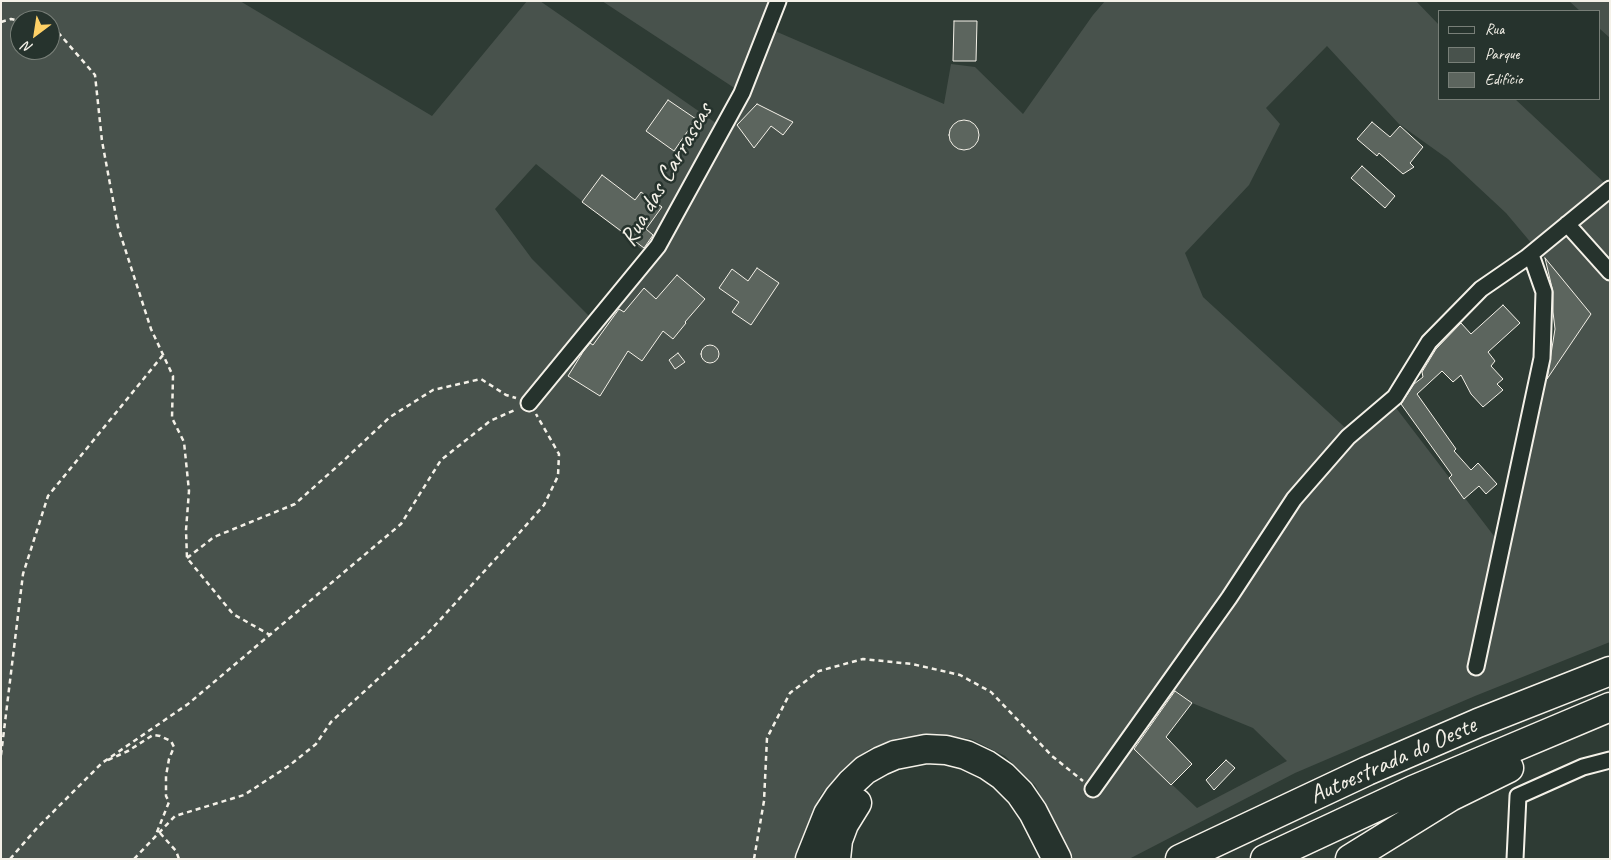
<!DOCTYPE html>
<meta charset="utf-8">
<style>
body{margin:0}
#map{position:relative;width:1611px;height:860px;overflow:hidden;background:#2e3b34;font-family:Caveat,sans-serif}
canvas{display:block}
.frame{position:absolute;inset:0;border:2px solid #f4f1e8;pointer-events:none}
.legend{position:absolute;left:1438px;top:10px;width:162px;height:90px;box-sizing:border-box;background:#26332d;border:1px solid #787f78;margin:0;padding:6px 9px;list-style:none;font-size:15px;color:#f4f1e8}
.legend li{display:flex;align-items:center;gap:10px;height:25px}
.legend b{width:25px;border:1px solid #787f78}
.north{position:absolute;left:10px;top:10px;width:50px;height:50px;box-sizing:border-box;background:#26332d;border:1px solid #787f78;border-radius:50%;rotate:211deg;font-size:14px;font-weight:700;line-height:20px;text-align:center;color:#f4f1e8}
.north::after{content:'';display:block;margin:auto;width:18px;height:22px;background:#ffd166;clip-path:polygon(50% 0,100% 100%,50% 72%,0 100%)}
</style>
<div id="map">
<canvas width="1611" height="860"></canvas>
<div class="frame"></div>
<ul class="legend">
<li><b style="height:6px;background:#26332d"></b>Rua</li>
<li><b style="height:14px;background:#48524c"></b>Parque</li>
<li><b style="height:14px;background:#5c655e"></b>Edifício</li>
</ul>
<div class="north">N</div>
</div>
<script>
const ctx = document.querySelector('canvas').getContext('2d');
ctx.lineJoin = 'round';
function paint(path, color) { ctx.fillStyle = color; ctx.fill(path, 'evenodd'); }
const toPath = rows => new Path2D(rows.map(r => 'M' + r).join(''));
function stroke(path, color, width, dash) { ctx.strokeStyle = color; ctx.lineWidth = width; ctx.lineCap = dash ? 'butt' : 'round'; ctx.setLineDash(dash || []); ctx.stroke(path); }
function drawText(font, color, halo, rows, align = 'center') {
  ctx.font = font + ' Caveat,sans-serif'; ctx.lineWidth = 5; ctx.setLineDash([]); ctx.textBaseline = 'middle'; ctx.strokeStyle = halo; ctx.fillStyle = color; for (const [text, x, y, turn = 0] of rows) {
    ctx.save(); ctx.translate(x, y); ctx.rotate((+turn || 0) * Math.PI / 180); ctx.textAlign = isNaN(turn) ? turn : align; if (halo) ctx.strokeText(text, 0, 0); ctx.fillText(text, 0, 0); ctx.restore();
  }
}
const green = toPath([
 [1,1,240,1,432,116,527,1,540,1,723,128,742,93,602,1,778,1,768,28,944,104,951,64,975,67,1023,114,1093,15,1105,1,1416,1,1440,26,1440,99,1515,99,1610,188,1610,642,1475,696,1295,773,1129,859,1074,859,1035,785,1005,756,971,739,934,734,898,738,869,749,841,771,821,794,808,823,796,859,1,859],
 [20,20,50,20,50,50,20,50],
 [1327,46,1399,124,1448,159,1506,213,1591,314,1525,412,1499,520,1497,540,1390,400,1352,434,1203,297,1185,253,1249,185,1280,124,1266,108],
 [536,164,650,256,595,322,532,259,495,209],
 [1168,684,1192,703,1253,728,1287,761,1197,808,1130,745],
 [1569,1,1610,1,1610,38,1600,29,1600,11,1580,11]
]);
const building = toPath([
 [954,21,977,21,976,61,953,61,954,21],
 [668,100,696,119,674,151,646,131,668,100],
 [757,104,793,122,783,135,771,126,754,148,737,125,757,104],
 '949 135a15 15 0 1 1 30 0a15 15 0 1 1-30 0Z',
 [1372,122,1390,137,1400,126,1423,147,1410,163,1414,167,1403,174,1379,153,1377,156,1357,139,1372,122],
 [1362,166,1395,196,1385,208,1351,178,1362,166],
 [602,175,635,200,641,192,662,207,646,229,653,235,644,248,582,202,602,175],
 [1545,258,1591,314,1547,379,1555,329,1553,312,1553,292,1545,258],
 [757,268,779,283,751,325,732,312,739,302,719,288,732,269,748,281,757,268],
 [677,275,705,299,685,322,686,323,673,339,663,331,642,361,628,351,600,396,568,376,583,352,590,343,593,345,619,309,624,312,644,288,656,299,677,275],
 [1503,305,1520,323,1488,352,1495,361,1491,366,1503,379,1497,384,1503,390,1483,407,1471,394,1461,375,1453,382,1442,371,1417,394,1456,449,1454,451,1471,470,1478,463,1497,484,1486,494,1479,486,1464,499,1449,478,1452,475,1401,404,1414,384,1423,377,1422,372,1436,349,1461,323,1471,334,1503,305],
 '701 354a9 9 0 1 1 18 0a9 9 0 1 1-18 0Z',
 [678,353,685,362,675,369,669,360,678,353],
 [1175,691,1192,703,1166,737,1192,764,1171,785,1134,749,1175,691],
 [1226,760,1235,768,1214,790,1206,780,1226,760]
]);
const path = toPath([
 [1,22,11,19,20,21],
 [50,29,56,30,95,75,102,141,118,227,151,329,173,376,172,418,184,442,189,491,186,530,187,558,233,614,270,635],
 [187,558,214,537,295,504,341,463,390,417,433,390,481,379,506,395,516,398],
 [1,755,23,574,48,496,163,355],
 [108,760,128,751,153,735,160,736,171,741,174,747,169,759,166,776,166,796,169,802,155,837],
 [160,833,176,851,179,859],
 [10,859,37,828,102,763,188,704,401,524,441,460,490,421,517,409],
 [134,859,175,816,244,795,290,765,316,744,331,722,428,633,521,531,544,505,558,476,559,454,536,414],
 [754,859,764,801,767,738,790,693,819,671,863,659,912,664,960,675,991,692,1052,756,1083,781]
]);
const street = toPath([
 [1567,224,1610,272],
 [529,403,658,246,742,93,778,1],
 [1476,667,1542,358,1544,292,1531,255],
 [1093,789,1229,598,1294,499,1348,437,1395,397,1429,342,1481,289,1526,258,1610,189],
 [1515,859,1518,796,1583,767,1610,760]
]);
const highway = toPath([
 [810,859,828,814,839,797,851,783,865,770,881,761,895,755,926,749,946,750,966,755,987,765,1003,776,1020,793,1033,812,1057,859],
 [836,859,838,840,844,824,857,803],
 [1180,859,1367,771,1478,723,1610,671],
 [1265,859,1413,790,1610,707],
 [1350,859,1450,797,1509,768]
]);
const streetNames = [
 ["Rua das Carrascas",667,175,-60],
 ["Autoestrada do Oeste",1393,761,-24]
];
paint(green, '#48524c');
paint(building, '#5c655e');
stroke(building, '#f4f1e8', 1);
stroke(street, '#f4f1e8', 19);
stroke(highway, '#f4f1e8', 31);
stroke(path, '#f4f1e8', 2.5, [5, 4]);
stroke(street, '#26332d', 15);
stroke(highway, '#26332d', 28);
drawText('25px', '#f4f1e8', '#26332d', streetNames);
</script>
